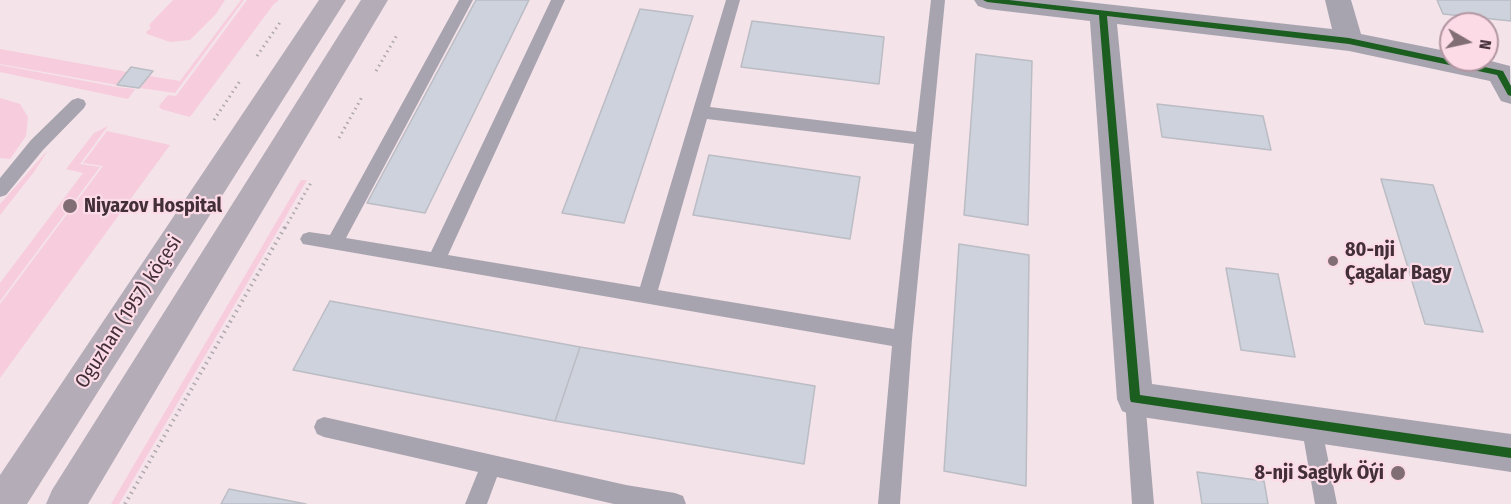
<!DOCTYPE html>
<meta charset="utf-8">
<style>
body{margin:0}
#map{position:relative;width:1511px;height:504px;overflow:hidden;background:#f4e3e9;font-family:"Fira Sans Condensed",sans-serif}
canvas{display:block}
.north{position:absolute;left:1439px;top:12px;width:60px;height:60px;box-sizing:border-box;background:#fcdbe7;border:2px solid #b296a1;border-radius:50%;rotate:99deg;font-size:16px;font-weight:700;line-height:24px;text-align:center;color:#432f37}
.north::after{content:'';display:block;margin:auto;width:21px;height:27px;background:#816e75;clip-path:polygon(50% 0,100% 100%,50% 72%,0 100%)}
</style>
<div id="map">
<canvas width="1511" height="504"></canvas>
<div class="north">N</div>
</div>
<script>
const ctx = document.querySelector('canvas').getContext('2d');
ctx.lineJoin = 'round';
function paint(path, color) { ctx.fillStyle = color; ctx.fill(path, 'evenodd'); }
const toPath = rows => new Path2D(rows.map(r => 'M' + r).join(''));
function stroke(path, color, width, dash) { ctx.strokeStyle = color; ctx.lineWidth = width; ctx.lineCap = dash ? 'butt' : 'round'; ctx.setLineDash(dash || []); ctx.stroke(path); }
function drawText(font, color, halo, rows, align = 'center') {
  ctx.font = font + ' "Fira Sans Condensed",sans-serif'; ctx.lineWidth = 4.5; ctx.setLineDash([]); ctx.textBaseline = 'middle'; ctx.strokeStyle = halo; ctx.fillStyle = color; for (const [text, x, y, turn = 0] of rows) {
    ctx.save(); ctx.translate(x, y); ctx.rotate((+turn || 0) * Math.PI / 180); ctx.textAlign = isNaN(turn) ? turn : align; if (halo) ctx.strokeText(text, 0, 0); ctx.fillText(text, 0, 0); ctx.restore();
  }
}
const green = toPath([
 [173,0,225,0,216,14,190,40,170,42,147,34,146,32,151,28,149,25],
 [241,0,244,0,175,93,140,88,149,76,180,81],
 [247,0,279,0,273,5,190,117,161,109,159,106,168,95,176,96],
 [0,49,127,72,117,85,0,64],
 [0,65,117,87,135,89,128,99,0,72],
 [0,98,20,104,28,117,26,136,10,159,0,158],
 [108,126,80,164,100,167,0,301,0,283,83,173,66,169,94,133],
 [107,131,170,145,0,378,0,304,103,166,83,163],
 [48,150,34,172,0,215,0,204],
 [301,180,307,180,119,504,111,504]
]);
const building = toPath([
 [476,0,529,0,425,213,367,203,476,0],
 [1437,0,1511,0,1511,21,1443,14,1437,0],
 [640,9,693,16,624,223,562,213,640,9],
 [752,21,884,37,879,84,741,67,752,21],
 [976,54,1032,61,1028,225,964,215,976,54],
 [131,67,153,71,139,88,117,85,131,67],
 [1157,104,1263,116,1271,150,1162,137,1157,104],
 [709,155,860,177,850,239,693,215,709,155],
 [1381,179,1433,185,1483,332,1425,324,1381,179],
 [959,244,1029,255,1026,486,944,471,959,244],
 [1226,268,1278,274,1295,357,1241,350,1226,268],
 [330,301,580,347,555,421,293,370,330,301],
 [580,347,815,386,804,464,555,421,580,347],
 [1197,472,1264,481,1268,504,1202,504,1197,472],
 [229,489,306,504,221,504,229,489]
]);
const pathFar1 = toPath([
 [257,56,281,21],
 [376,71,397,35],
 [214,120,240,81],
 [339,138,362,97],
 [285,228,312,181]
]);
const path = toPath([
 [125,504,285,227]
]);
const lane = toPath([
 [459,0,473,0,346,238,431,252,551,0,565,0,448,255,640,287,726,0,740,0,710,107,916,132,931,0,945,0,912,339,900,504,878,504,892,346,303,244,300,239,303,234,309,232,330,235,459,0],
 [707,119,914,144,894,329,658,290,707,119],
 [78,98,84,100,86,104,84,108,43,150,6,195,0,197,0,178,31,140,72,100,78,98],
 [1135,390,1142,392,1145,399,1154,504,1132,504,1125,399,1128,392,1135,390],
 [1311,414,1318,417,1321,424,1337,504,1315,504,1301,424,1304,417,1311,414],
 [324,417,626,485,675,493,683,496,686,504,614,504,497,477,487,504,465,504,478,472,324,437,317,434,314,427,317,420,324,417]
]);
const street = toPath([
 [974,0,1069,0,1332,29,1325,0,1351,0,1361,34,1451,52,1451,60,1487,60,1510,66,1511,104,1501,101,1490,81,1349,51,1117,24,1152,384,1511,434,1511,472,1135,416,1122,411,1117,399,1090,21,987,9,978,6,974,0]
]);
const secondary = toPath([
 [319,0,346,0,27,504,0,504,0,475,319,0],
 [361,0,388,0,88,504,46,504,52,490,361,0]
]);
const cycleway = toPath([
 [983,0,1009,0,1349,38,1503,71,1511,86,1511,96,1508,95,1497,75,1349,44,1107,16,1140,395,1511,448,1511,458,1131,402,1130,399,1099,15,987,2,983,0]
]);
const markers = [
 [70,206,8,"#816e75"],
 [1333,261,6,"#816e75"],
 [1398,473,8,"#816e75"]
];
const poiNames = [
 ["Niyazov Hospital",84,206],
 ["80-nji",1345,250],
 ["Çagalar Bagy",1345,273],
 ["8-nji Saglyk Öýi",1384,473,"right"]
];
const streetNames = [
 ["Oguzhan (1957) köçesi",129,312,-57]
];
paint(green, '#f7ccdc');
paint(building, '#cdd2dc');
stroke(building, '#bbbcc4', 1.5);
stroke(pathFar1, '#ada7ae', 3, [1.5, 4]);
stroke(path, '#ada7ae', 4, [1.5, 4.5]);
paint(lane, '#a8a4af');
paint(street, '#a8a4af');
paint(secondary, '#b4acb7');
paint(cycleway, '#1b5e20');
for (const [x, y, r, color] of markers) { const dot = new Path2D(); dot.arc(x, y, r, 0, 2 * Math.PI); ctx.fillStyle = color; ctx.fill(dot); stroke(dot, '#fcdbe7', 2); }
drawText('bold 20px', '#432f37', '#fcdbe7', poiNames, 'left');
drawText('20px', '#432f37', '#fcdbe7', streetNames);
</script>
